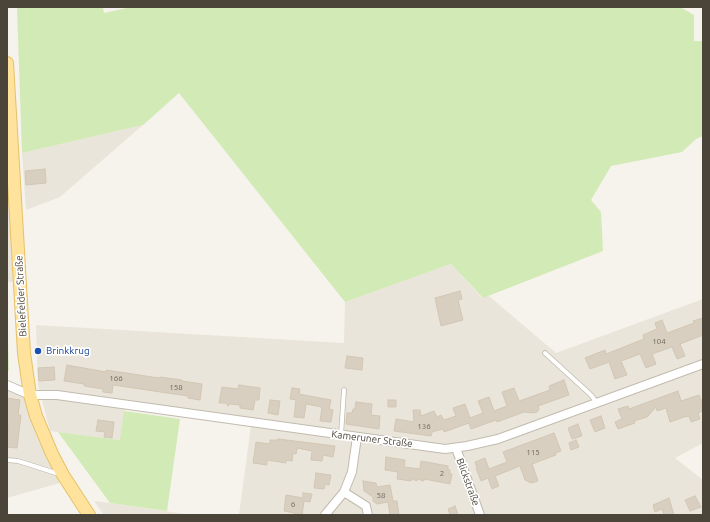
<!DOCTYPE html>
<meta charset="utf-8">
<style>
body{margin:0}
#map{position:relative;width:710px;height:522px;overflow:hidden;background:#f6f3ec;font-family:Ubuntu,sans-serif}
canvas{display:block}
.frame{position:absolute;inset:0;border:8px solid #4b4439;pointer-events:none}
</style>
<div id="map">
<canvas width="710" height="522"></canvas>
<div class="frame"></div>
</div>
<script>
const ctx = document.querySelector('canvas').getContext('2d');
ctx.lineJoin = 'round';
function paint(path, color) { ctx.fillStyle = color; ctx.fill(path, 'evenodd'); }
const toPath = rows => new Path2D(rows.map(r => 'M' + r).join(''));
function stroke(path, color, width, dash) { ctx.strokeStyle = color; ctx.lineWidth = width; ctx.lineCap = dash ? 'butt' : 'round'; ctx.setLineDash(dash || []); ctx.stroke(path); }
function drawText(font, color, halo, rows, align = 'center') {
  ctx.font = font + ' Ubuntu,sans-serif'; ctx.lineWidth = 3.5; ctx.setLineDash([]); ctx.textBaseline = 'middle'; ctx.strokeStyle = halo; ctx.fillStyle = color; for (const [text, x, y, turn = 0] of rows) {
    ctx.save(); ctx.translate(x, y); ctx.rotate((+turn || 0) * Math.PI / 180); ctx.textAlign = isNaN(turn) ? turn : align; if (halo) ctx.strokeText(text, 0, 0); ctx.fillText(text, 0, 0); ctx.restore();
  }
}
const residential = toPath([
 [143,125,60,197,26,210,22,153],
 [7,189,8,189,13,282,7,282],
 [451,264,482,298,489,296,556,353,703,299,703,443,675,458,703,480,703,515,239,515,252,418,126,401,121,440,50,431,38,385,36,325,344,343,345,302],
 [7,388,25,396,33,427,46,458,60,483,7,498],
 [94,501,110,503,192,515,104,515]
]);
const green = toPath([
 [17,7,103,7,104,13,131,7,680,7,694,15,694,41,703,41,703,136,696,139,682,152,611,166,591,200,601,212,603,251,483,298,451,264,345,302,179,93,143,125,22,153],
 [7,304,9,371,7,370],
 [124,411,180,419,167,511,110,503,58,432,120,440]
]);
const building = toPath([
 [45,169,46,183,26,185,25,171,45,169],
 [460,291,462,299,458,300,463,320,441,326,435,298,460,291],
 [703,318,703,335,680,344,685,356,677,359,672,347,652,354,656,364,646,368,640,354,621,361,627,375,615,379,609,362,590,369,585,358,605,350,606,354,644,339,643,335,657,329,655,323,662,320,667,333,694,323,693,321,703,318],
 [347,356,363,358,362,370,345,368,347,356],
 [67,365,106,372,106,370,159,378,160,377,182,380,182,381,202,384,200,400,188,398,188,396,113,385,112,393,103,392,103,389,84,386,84,384,64,381,67,365],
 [54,367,55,380,39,381,38,368,54,367],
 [564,380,569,395,538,406,539,409,537,412,534,413,524,412,497,422,496,420,471,429,469,423,444,432,443,429,432,432,431,436,394,431,396,419,414,422,413,410,420,410,421,416,434,411,437,417,441,415,444,420,456,416,453,408,465,404,470,418,483,413,478,401,489,397,494,411,507,406,502,392,514,388,519,401,550,390,549,386,564,380],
 [239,385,260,388,259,400,255,400,253,410,240,408,240,405,230,404,228,406,226,403,219,403,222,387,238,389,239,385],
 [292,388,300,389,299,394,331,400,329,409,333,410,331,422,320,421,322,407,306,404,304,418,294,417,296,400,290,399,292,388],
 [678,391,681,401,699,395,703,405,703,411,698,413,700,419,691,422,689,416,687,417,687,416,670,422,666,408,657,411,656,407,647,417,634,421,635,423,618,429,615,422,622,419,618,409,628,406,629,409,678,391],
 [7,398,20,400,18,415,21,415,17,448,7,447,8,424,7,424,7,398],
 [270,400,280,401,278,415,268,413,270,400],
 [388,400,396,400,396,407,388,407,388,400],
 [356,402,372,404,371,415,380,416,379,429,346,424,347,413,352,413,353,409,355,409,356,402],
 [601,416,605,428,595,432,590,420,601,416],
 [98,420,114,422,112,438,104,437,105,432,96,431,98,420],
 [578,424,582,436,572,439,568,428,578,424],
 [554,433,561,451,555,453,556,455,532,464,538,481,531,483,525,480,520,466,495,476,499,486,492,489,488,478,481,481,476,468,477,468,475,462,485,458,489,469,507,462,503,452,554,433],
 [278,439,335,446,333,457,323,455,322,461,311,460,312,451,297,448,296,454,293,453,292,461,286,460,286,463,267,460,267,465,253,463,256,442,270,444,270,440,278,440,278,439],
 [576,440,579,447,571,450,569,443,576,440],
 [386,457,405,460,404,467,420,469,421,461,448,466,448,470,450,470,450,474,452,474,450,484,424,479,424,481,417,479,417,481,412,479,411,481,397,479,398,472,385,470,386,457],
 [316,473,331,475,329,485,325,484,324,489,314,488,316,473],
 [363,481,376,483,377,487,390,485,393,501,397,501,399,515,390,515,388,502,377,504,373,501,373,497,364,491,363,481],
 [303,493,312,494,310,502,304,501,302,515,294,515,295,513,284,511,286,495,303,498,303,493],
 [695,496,701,507,690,511,685,500,695,496],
 [669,498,674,515,664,515,662,509,655,512,653,505,669,498],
 [455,506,458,515,450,515,448,509,455,506]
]);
const service = toPath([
 [545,353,591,395,597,403],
 [341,435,344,390],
 [7,460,18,461,59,474]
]);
const minor = toPath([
 [7,385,30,395,57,395,445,449,467,446,498,439,703,364],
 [456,448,480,515],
 [344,492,366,506,368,515],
 [325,515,344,492,352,472,357,437]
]);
const primary = toPath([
 [7,63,24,353,30,395,36,416,52,454,63,475,89,515]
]);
const markers = [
 [38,351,4,"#1a4fb4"]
];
const numberNames = [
 ["104",659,341],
 ["166",116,378],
 ["158",176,387],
 ["136",424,426],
 ["115",533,452],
 ["2",442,473],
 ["58",381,495],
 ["6",293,504]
];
const streetNames = [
 ["Bielefelder Straße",21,296,-93],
 ["Kameruner Straße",372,439,7],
 ["Blickstraße",468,482,70]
];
const transitNames = [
 ["Brinkkrug",46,351]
];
paint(residential, '#eae5da');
paint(green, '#d2eab5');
paint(building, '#d8cfc1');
stroke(building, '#d3c7b4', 1);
stroke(service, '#c2bbae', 5.5);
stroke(minor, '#c2bbae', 10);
stroke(primary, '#e6c16a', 14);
stroke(service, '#fff', 4);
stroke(minor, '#fff', 8);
stroke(primary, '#ffe39c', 12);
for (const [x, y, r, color] of markers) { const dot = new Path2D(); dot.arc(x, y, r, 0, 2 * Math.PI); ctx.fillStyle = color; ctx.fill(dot); stroke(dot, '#fff', 1.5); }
drawText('8px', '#6e675b', null, numberNames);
drawText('10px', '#4b4439', '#fff', streetNames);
drawText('10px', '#164399', '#fff', transitNames, 'left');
</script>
